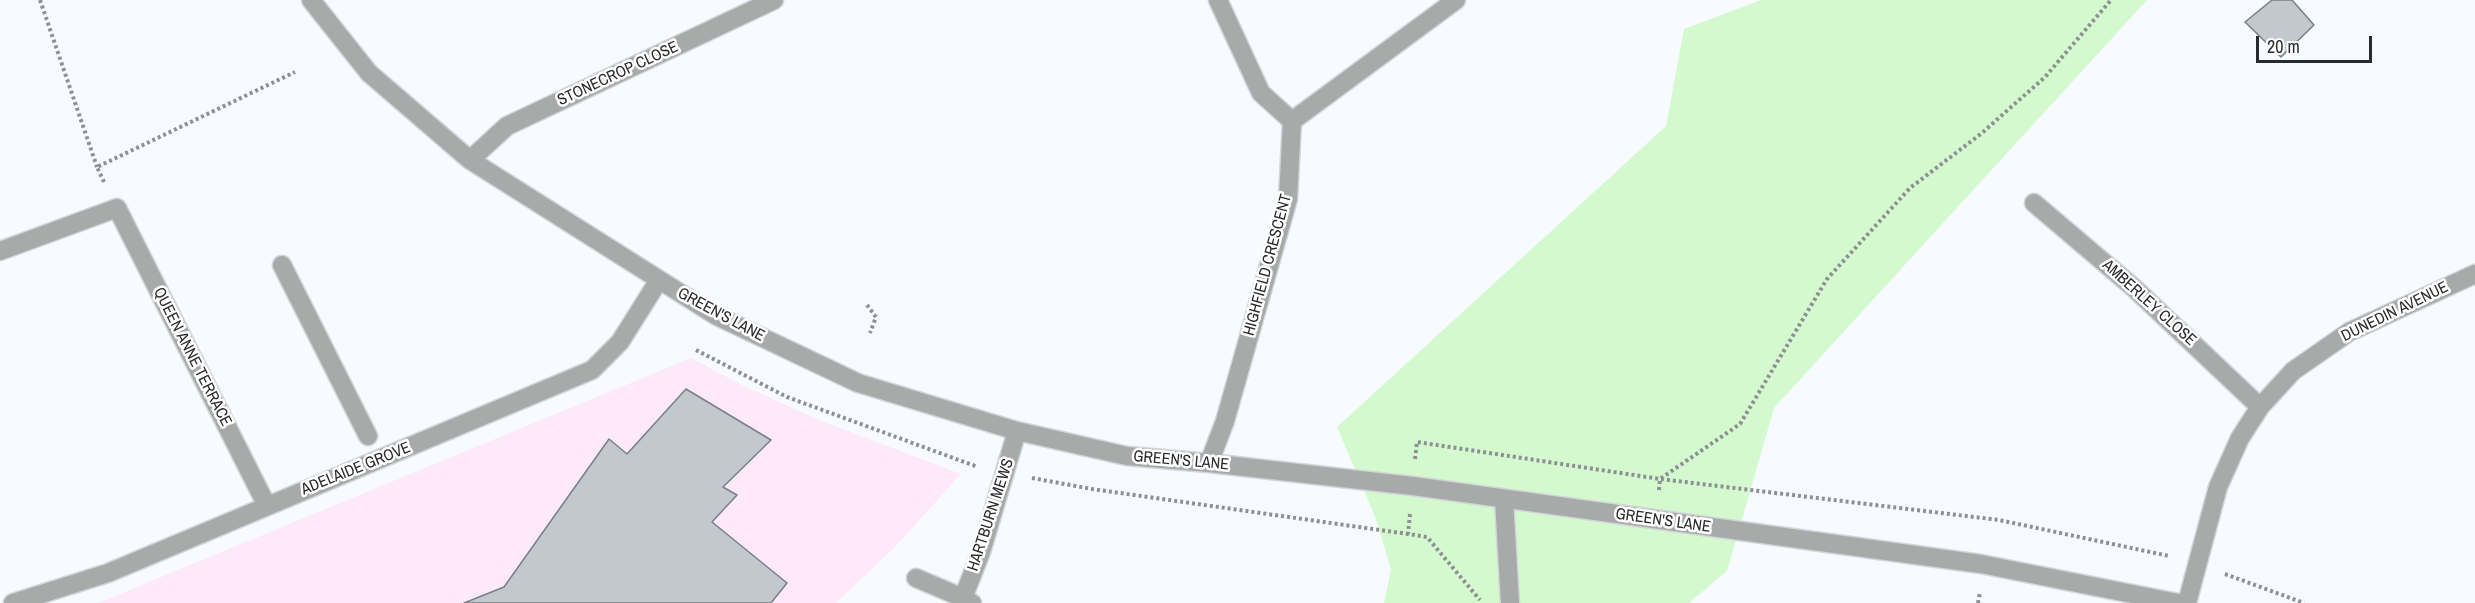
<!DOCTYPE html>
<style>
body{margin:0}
#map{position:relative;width:2475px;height:603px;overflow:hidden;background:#f7fbff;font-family:"Archivo Narrow",sans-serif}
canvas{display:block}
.scale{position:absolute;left:2256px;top:36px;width:116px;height:27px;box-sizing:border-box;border:3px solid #282a2d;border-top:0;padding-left:8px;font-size:18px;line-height:21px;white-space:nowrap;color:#282a2d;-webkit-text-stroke:4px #fff;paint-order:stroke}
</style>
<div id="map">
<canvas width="2475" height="603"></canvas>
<div class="scale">20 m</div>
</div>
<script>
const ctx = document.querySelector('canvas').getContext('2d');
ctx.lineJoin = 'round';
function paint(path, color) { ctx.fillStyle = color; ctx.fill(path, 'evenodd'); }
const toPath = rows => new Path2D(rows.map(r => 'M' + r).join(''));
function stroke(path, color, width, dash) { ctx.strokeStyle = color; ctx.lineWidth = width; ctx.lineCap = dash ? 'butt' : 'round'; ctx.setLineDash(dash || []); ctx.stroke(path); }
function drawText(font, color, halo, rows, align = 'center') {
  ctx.font = font + ' "Archivo Narrow",sans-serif'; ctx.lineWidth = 5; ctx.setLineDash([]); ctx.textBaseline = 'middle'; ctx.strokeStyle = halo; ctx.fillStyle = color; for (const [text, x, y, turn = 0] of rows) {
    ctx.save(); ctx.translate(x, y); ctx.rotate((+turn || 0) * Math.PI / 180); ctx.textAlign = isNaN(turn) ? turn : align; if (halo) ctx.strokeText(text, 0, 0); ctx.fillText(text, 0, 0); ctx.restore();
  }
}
const education = toPath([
 [691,358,742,385,819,420,961,474,896,546,836,603,98,603]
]);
const green = toPath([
 [1761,0,2147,0,1774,408,1727,571,1689,603,1384,603,1391,570,1376,519,1337,427,1666,126,1684,29]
]);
const building = toPath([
 [2272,0,2292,0,2314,25,2281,57,2245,22,2272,0],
 [686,389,771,440,723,487,737,495,712,522,787,583,771,603,464,603,504,587,609,439,627,454,686,389]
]);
const path = toPath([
 [40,0,97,167],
 [104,182,97,167,295,72],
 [867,305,876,317,870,333],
 [696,350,787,397,978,467],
 [1415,459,1417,442,1660,479,1740,424,1827,279,1910,188,1982,133,2045,77,2111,0],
 [1032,478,1092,489,1408,534],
 [1659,490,1660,479,1999,520,2169,556],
 [1410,514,1408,534,1427,537,1480,600],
 [2225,574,2304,603],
 [1978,603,1980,592]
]);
const minor = toPath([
 [311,0,369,73,470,160,715,315,858,383,1017,431,1127,456,1209,463,1413,486,1981,564,2178,603],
 [1218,0,1261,93,1292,121],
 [470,160,507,126,774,0],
 [2034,203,2134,288,2260,407],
 [0,251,117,208,267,506],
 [282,265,368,436],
 [1209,463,1225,421,1288,199,1292,121,1456,0],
 [1504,499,1510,603],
 [916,578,963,598],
 [13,603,108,573,592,370,620,342,659,280],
 [972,603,963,598,981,552,1017,431],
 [2187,603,2218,487,2240,438,2260,407,2293,371,2349,332,2475,274]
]);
const streetNames = [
 ["STONECROP CLOSE",618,74,-25],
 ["HIGHFIELD CRESCENT",1268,265,-75],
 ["AMBERLEY CLOSE",2149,303,42],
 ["DUNEDIN AVENUE",2395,312,-26],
 ["GREEN'S LANE",721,315,28],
 ["QUEEN ANNE TERRACE",192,357,63],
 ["GREEN'S LANE",1181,461,5],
 ["ADELAIDE GROVE",356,469,-22],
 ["HARTBURN MEWS",991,515,-72],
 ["GREEN'S LANE",1663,521,8]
];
paint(education, '#fde9fa');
paint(green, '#d5f9ce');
paint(building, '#c1c8ce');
stroke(building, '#798085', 1.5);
stroke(minor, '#d2d5d9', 21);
stroke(path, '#8d9093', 4, [3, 3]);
stroke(minor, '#a7aaa8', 18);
drawText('16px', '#282a2d', '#fff', streetNames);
</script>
